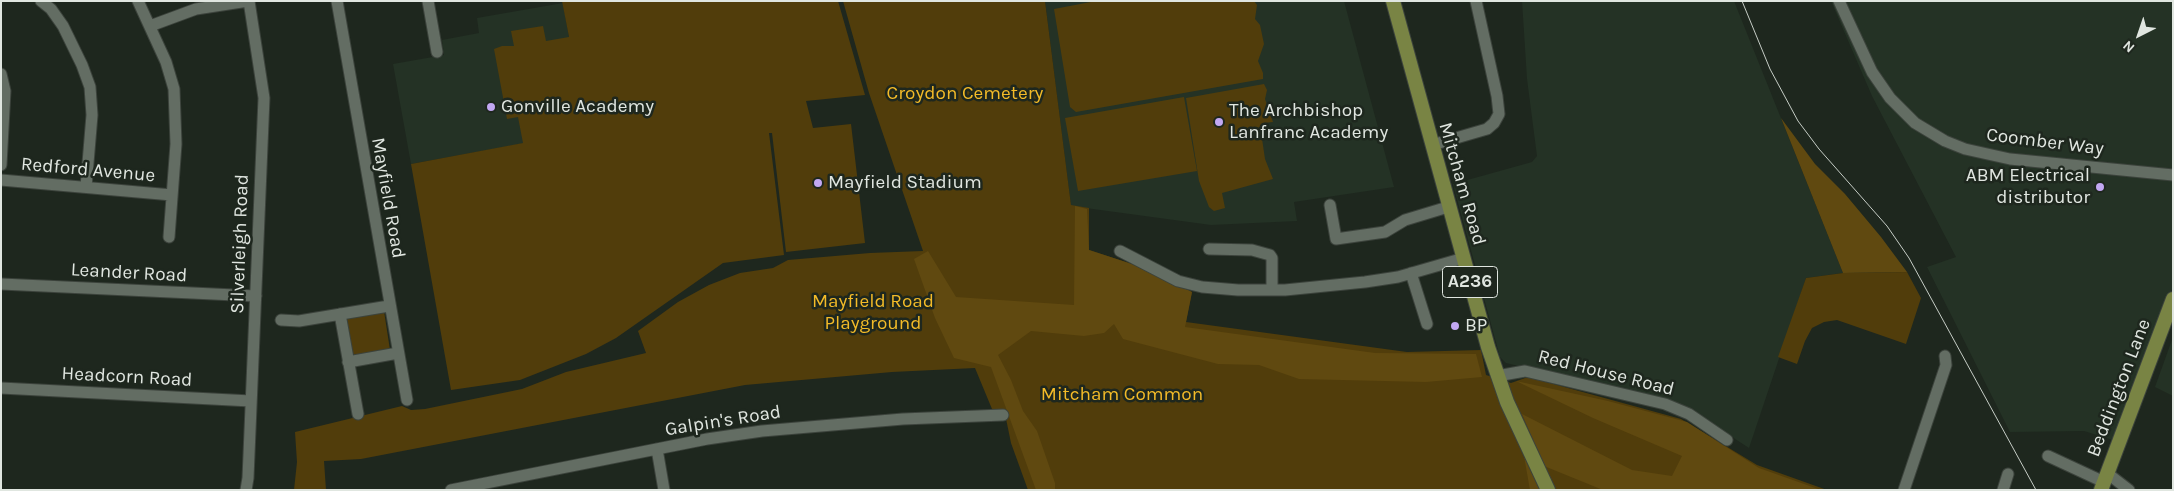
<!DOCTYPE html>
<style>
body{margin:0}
#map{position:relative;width:2174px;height:491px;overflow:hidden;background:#1e271e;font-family:Karla,sans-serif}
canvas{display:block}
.frame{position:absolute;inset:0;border:2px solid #e0e6e0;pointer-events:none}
.north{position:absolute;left:2114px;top:10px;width:50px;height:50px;-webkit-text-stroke:4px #1e271e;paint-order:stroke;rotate:221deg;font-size:14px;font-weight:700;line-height:20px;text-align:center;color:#e0e6e0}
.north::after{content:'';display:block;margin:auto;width:18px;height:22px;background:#e0e6e0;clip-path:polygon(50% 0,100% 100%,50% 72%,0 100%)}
</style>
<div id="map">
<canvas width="2174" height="491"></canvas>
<div class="frame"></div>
<div class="north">N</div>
</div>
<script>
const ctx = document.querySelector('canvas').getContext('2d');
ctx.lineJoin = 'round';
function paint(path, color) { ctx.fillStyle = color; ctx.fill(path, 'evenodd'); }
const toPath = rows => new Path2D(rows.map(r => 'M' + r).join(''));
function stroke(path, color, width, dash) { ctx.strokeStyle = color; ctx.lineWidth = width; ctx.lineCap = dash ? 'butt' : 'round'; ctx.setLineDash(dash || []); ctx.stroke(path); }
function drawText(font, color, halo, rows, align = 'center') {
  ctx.font = font + ' Karla,sans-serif'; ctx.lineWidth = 5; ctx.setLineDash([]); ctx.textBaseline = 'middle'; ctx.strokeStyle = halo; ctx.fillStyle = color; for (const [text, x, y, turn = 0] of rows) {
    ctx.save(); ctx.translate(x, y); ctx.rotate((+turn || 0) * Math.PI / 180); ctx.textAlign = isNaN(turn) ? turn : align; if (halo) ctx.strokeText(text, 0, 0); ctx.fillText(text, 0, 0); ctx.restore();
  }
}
const built = toPath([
 [1045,1,1344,1,1394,187,1294,202,1297,221,1211,225,1071,206],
 [1522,1,1734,1,1843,273,1806,278,1749,448,1683,405,1506,363,1500,357,1453,184,1532,162,1537,156,1527,79],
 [1831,1,2173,1,2173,287,2113,440,2084,431,2010,432,1927,267,1956,257,1872,96],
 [563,3,586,132,411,164,393,64,444,55,442,40,479,33,477,18],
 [2173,337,2173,396,2155,387]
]);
const green = toPath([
 [562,1,838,1,865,95,806,101,813,128,851,124,865,243,786,252,772,133,769,133,784,255,723,263,616,338,586,354,520,380,451,390,411,164,523,143,518,117,507,119,494,49,502,46,514,46,511,31,543,26,546,41,569,37],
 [843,1,1045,1,1071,205,1089,208,1089,250,1141,267,1192,292,1186,322,1407,352,1481,350,1486,375,1511,383,1528,377,1681,419,1757,465,1827,490,1028,490,1011,443,1004,409,992,409,975,368,892,372,745,385,361,459,324,461,326,490,294,490,297,462,295,432,402,406,411,410,425,409,522,389,566,372,646,353,638,331,678,302,709,285,740,273,773,268,788,260,870,253,923,251,869,93],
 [1096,1,1254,1,1257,5,1255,19,1260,25,1264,44,1258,61,1263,73,1263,79,1076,112,1070,107,1054,9],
 [1264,84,1267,90,1265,99,1273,122,1263,123,1261,132,1265,159,1273,179,1222,193,1225,208,1214,211,1209,207,1199,181,1186,98],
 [1184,97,1197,171,1078,191,1065,118],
 [1907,272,1921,298,1906,344,1837,320,1824,322,1812,328,1805,341,1797,364,1778,357,1806,278,1843,273],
 [384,311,390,350,353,357,346,318]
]);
const forest = toPath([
 [1781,118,1815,164,1845,194,1881,237,1907,272,1843,273],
 [1075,206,1087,209,1089,250,1141,267,1192,292,1185,327,1375,353,1476,354,1482,377,1426,382,1299,379,1259,365,1218,364,1123,339,1114,324,1104,333,1084,336,1031,331,998,355,1011,380,1023,411,1037,431,1055,483,1055,490,1036,490,991,367,954,358,935,318,914,259,928,251,956,297,1074,305],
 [1516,381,1608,401,1687,422,1759,468,1821,490,1603,490,1544,466,1522,414,1632,470,1672,476,1682,456,1593,418],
 [1524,456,1541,490,1530,490]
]);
const minor = toPath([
 [41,1,51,9,63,26,82,65,90,87,92,115,86,187],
 [138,1,166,62,174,89,176,144,169,237],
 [337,1,407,400],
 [428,1,437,52],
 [1839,1,1872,72,1890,98,1915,123,1945,141,1965,149,2010,159,2173,175],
 [150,26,196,9,248,1],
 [1,74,5,91,1,165],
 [1432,145,1487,129,1494,123,1499,114,1497,96,1476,1],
 [1,180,172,195],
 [1330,205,1336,239,1385,232,1405,220,1448,207],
 [1209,249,1252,250,1270,255,1272,258,1272,290],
 [1120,251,1178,281,1202,287,1238,290,1285,290,1365,282,1398,277,1464,258],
 [1411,273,1427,324],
 [1,284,256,296],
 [340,314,358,414],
 [281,320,299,321,389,306],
 [348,362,398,353],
 [1497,376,1525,371,1665,404,1689,414,1727,440],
 [1,388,251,401],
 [657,449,664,490],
 [2048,456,2104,482],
 [2107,473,2129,490],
 [246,490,248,478,264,98,249,1],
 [451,490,707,439,762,431,903,419,1003,415],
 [1904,490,1946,365,1945,356],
 [2003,490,2008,474]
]);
const major = toPath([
 [1393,1,1488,347,1507,402,1548,490],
 [2101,490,2173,299]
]);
const tram = toPath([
 [1742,1,1770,69,1798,121,1819,149,1887,226,1909,258,2036,490]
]);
const markers = [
 [491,107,5,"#c2a8f2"],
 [1219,122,5,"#c2a8f2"],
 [818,183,5,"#c2a8f2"],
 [2100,187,5,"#c2a8f2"],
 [1455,326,5,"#c2a8f2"]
];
const shields = [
 [1470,282,55]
];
const shieldNames = [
 ["A236",1470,282]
];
const parkNames = [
 ["Croydon Cemetery",965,94],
 ["Mayfield Road",873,302],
 ["Playground",873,324],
 ["Mitcham Common",1122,395]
];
const poiNames = [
 ["Gonville Academy",501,107],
 ["The Archbishop",1229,111],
 ["Lanfranc Academy",1229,133],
 ["ABM Electrical",2090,176,"right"],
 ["distributor",2090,198,"right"],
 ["Mayfield Stadium",828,183],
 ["BP",1465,326]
];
const streetNames = [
 ["Coomber Way",2045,142,7],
 ["Redford Avenue",88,170,5],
 ["Mitcham Road",1462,184,74],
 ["Mayfield Road",388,198,80],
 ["Silverleigh Road",240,244,-88],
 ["Leander Road",129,273,3],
 ["Red House Road",1606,373,14],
 ["Headcorn Road",127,377,3],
 ["Beddington Lane",2119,388,-69],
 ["Galpin's Road",723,421,-9]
];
paint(built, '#243225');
paint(green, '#513d0b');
paint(forest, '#604910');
stroke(minor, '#3c433c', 13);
stroke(major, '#3c433c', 16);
stroke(minor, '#636d63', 11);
stroke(major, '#798444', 14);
stroke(tram, '#c6cdc6', 1);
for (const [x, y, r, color] of markers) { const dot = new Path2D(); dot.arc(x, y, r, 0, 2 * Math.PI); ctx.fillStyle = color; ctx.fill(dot); stroke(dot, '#1e271e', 2); }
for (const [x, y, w] of shields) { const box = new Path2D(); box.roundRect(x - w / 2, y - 15.5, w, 31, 4); ctx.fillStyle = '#1e271e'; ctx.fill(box); stroke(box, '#e0e6e0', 1); }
drawText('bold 18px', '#e0e6e0', null, shieldNames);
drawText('19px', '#f3bb28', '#1e271e', parkNames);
drawText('19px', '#e0e6e0', '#1e271e', poiNames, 'left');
drawText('19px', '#e0e6e0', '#1e271e', streetNames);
</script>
